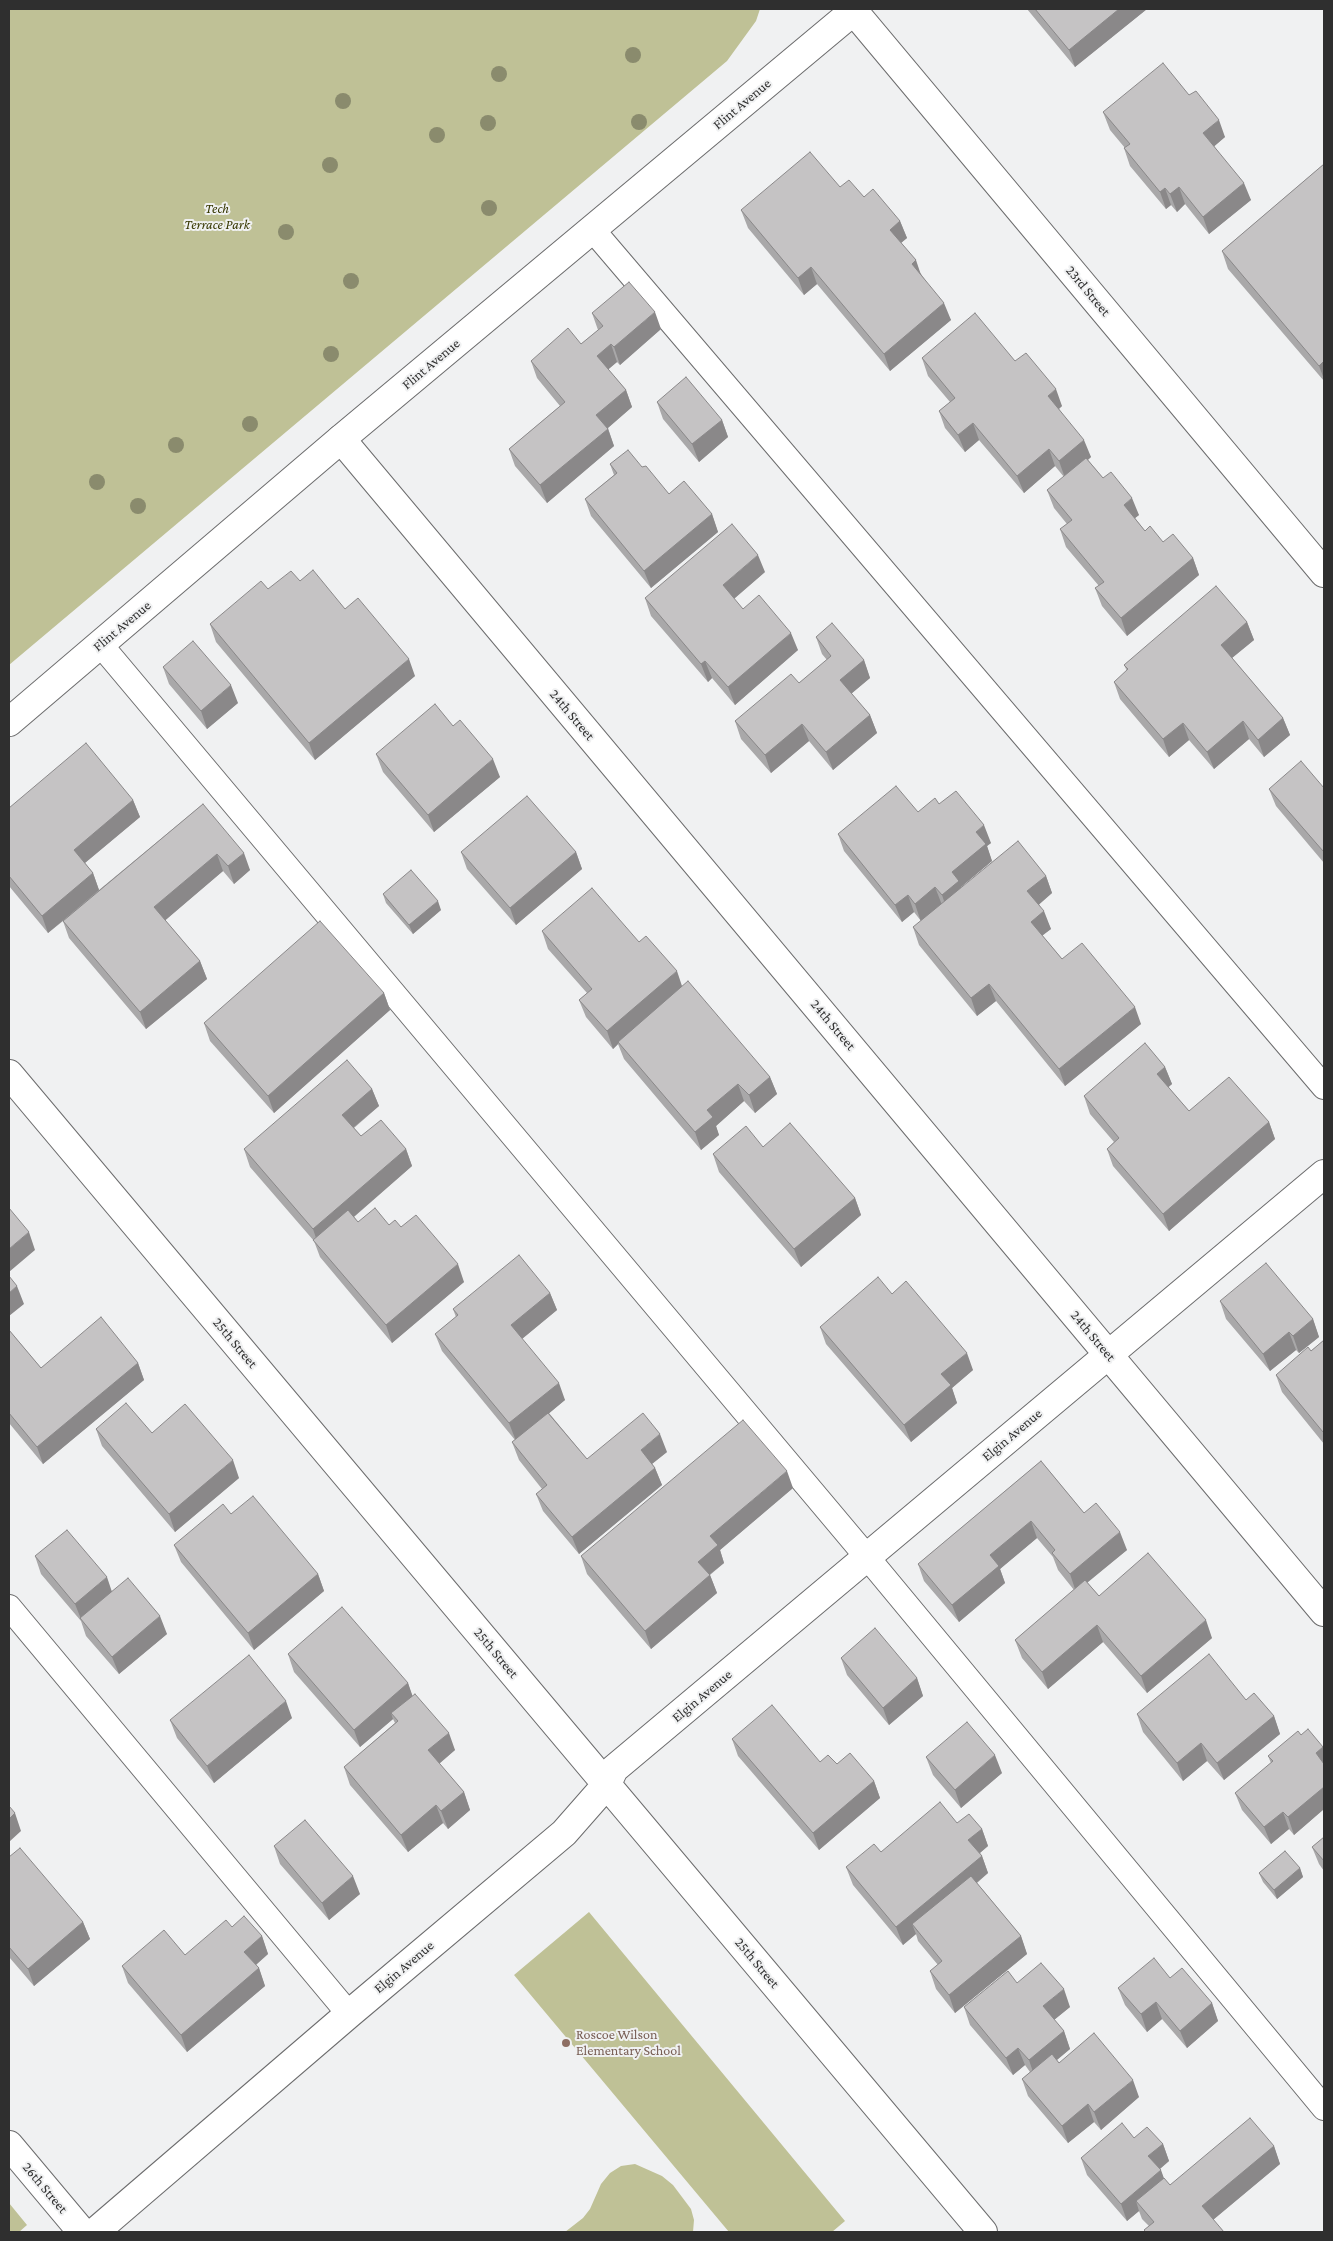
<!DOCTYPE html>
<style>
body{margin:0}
#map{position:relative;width:1333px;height:2241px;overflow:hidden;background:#f0f1f2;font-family:"Crimson Pro",serif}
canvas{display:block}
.frame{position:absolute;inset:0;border:10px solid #2f2f2f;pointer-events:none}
</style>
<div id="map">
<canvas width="1333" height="2241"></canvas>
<div class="frame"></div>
</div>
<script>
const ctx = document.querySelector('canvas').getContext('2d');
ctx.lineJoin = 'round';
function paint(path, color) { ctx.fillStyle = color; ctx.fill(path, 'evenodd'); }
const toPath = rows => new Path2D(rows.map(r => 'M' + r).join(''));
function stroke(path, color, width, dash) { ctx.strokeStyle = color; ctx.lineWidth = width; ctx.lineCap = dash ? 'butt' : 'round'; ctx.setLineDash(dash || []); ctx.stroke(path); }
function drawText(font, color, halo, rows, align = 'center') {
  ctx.font = font + ' "Crimson Pro",serif'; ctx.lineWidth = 4; ctx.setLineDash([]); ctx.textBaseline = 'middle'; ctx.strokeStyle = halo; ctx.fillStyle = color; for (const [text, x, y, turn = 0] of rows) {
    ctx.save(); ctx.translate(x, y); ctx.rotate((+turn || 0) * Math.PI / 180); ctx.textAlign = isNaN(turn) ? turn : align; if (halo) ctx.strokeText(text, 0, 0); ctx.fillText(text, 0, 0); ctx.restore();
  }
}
const green = toPath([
 [9,9,760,9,756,21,727,61,9,665],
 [589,1912,845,2221,832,2232,729,2232,514,1975],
 [635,2164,662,2176,673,2185,691,2209,694,2220,693,2232,565,2232,583,2218,590,2209,601,2184,610,2173,621,2166],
 [9,2203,27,2225,19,2232,9,2232]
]);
const service = toPath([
 [592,229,1324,1087],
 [100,644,867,1557,1324,2108],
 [9,1607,349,2014]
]);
const minor = toPath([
 [852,9,1324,573],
 [341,439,1324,1612],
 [9,1074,983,2232],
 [95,2232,349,2014,564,1833,607,1784,614,1769,1324,1174]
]);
const tertiary = toPath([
 [9,722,341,439,856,9],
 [9,2145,82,2232]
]);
const trees = [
 [633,55],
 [499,74],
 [343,101],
 [639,122],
 [488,123],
 [437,135],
 [330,165],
 [489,208],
 [286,232],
 [351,281],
 [331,354],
 [250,424],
 [176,445],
 [97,482],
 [138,506]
];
const wall = toPath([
 [1027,9,1147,9,1075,67],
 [1189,95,1225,137,1214,146,1251,200,1209,234,1185,204,1177,212,1171,205,1166,209,1130,166,1124,148,1125,148,1110,130,1103,112],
 [1324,164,1324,381,1228,269,1222,251],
 [840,187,864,197,900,221,907,238,901,243,951,320,890,371,817,284,804,295,748,228,741,210],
 [592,313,661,329,620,365,617,362,608,369,626,390,632,407,608,428,614,446,547,503,515,466,509,449,560,406,537,378,531,361,581,344,598,330],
 [922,358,1015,361,1062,406,1059,409,1091,457,1088,460,1103,478,1139,515,1135,518,1145,531,1163,542,1193,558,1199,575,1127,636,1102,606,1095,588,1099,586,1066,547,1060,529,1067,524,1054,508,1047,490,1064,477,1055,466,1024,493,979,440,965,452,945,428,939,411,950,402,928,376],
 [657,402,722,420,728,437,699,462,663,419],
 [610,464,642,467,669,494,712,514,718,532,651,588,591,516,585,499,614,475],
 [765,572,734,599,743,609,798,650,735,705,712,678,708,682,651,616,645,598],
 [268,589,345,609,415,676,315,760,216,642,210,624],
 [1247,622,1254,640,1232,658,1283,718,1290,735,1264,757,1249,739,1214,769,1189,740,1169,757,1120,699,1114,682,1127,671,1124,665],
 [816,637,864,660,870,678,851,694,870,715,877,733,833,770,809,741,771,773,741,739,735,721,799,683,827,660,822,654],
 [163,667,238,703,207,729,169,684],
 [453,726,500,777,434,832,383,772,376,754],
 [1324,788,1324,863,1276,806,1269,789],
 [133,800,140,817,85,863,93,873,99,890,203,804,250,870,234,884,223,871,165,920,200,961,207,979,146,1029,69,938,63,921,48,933,9,886,9,808],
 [939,804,991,843,987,846,992,861,961,887,961,888,1046,876,1052,893,1039,904,1051,929,1042,935,1062,959,1141,1024,1065,1086,996,1001,977,1016,919,945,913,927,921,921,914,912,902,922,844,851,838,834,918,812],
 [461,852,576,852,582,869,516,925,467,869],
 [383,894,441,910,413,934,386,903],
 [542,931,639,942,770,1077,777,1094,755,1113,744,1101,716,1126,719,1135,701,1150,624,1059,618,1044,613,1049,586,1017,579,1000,587,993,548,949],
 [384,993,390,1010,274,1113,210,1041,204,1023],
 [1165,1067,1172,1084,1168,1087,1189,1111,1269,1122,1275,1139,1169,1231,1113,1166,1107,1149,1114,1142,1090,1114,1084,1096],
 [372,1089,379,1106,354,1128,361,1136,406,1149,412,1166,354,1217,358,1222,389,1225,401,1227,464,1282,392,1343,320,1257,314,1241,250,1167,244,1149],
 [763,1147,855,1198,861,1215,801,1267,719,1172,713,1154],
 [550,1293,557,1310,522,1339,565,1400,549,1413,587,1459,667,1452,652,1464,655,1468,662,1485,579,1554,543,1511,536,1494,542,1489,519,1460,512,1442,515,1440,442,1351,435,1334,456,1317,453,1309],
 [892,1294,973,1370,952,1388,957,1403,911,1442,826,1344,820,1327],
 [1220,1301,1313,1319,1319,1337,1299,1353,1296,1350,1270,1371,1226,1319],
 [9,1330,41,1368,138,1363,144,1380,43,1464,9,1423],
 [1324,1340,1324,1444,1282,1392,1276,1375,1311,1351],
 [96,1429,152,1433,239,1478,175,1532,102,1446],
 [1041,1461,1084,1513,1127,1550,1087,1582,1099,1596,1212,1638,1147,1693,1103,1642,1048,1689,1022,1658,1015,1640,1074,1590,1058,1570,1053,1557,1037,1538,1000,1569,1005,1583,959,1622,924,1581,918,1564],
 [793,1488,720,1550,724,1563,710,1575,717,1593,651,1649,587,1574,581,1556],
 [231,1514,318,1574,324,1591,254,1650,181,1562,174,1545],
 [35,1556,112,1591,167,1634,119,1674,86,1636,81,1621,41,1574],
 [288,1654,408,1683,412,1696,455,1750,439,1764,464,1792,470,1810,448,1829,443,1823,408,1852,350,1785,344,1767,395,1723,393,1719,360,1747,294,1672],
 [841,1658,917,1678,923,1696,889,1725,847,1675],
 [1246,1700,1274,1716,1280,1734,1224,1780,1207,1761,1183,1781,1143,1732,1137,1714],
 [292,1718,214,1783,177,1738,170,1720],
 [1301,1735,1323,1747,1324,1750,1324,1809,1294,1835,1289,1829,1271,1844,1242,1810,1235,1793,1271,1763,1268,1756],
 [732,1739,820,1762,837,1764,874,1781,880,1798,819,1850,738,1756],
 [926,1757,1002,1773,961,1808,933,1775],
 [957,1823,982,1829,988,1846,980,1853,982,1856,988,1873,977,1883,1021,1936,1027,1954,955,2013,936,1989,930,1971,938,1965,918,1941,916,1934,903,1945,853,1885,846,1867,881,1852],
 [1324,1837,1324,1871,1319,1864,1312,1847],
 [274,1846,360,1894,329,1920,280,1864],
 [9,1857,83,1922,90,1939,34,1986,9,1957],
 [1300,1868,1303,1877,1277,1899,1263,1882,1259,1873],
 [232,1927,262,1936,268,1954,256,1965,259,1968,265,1986,187,2052,128,1983,122,1966,185,1955],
 [1170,1978,1212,2003,1218,2021,1187,2048,1162,2019,1147,2032,1125,2005,1118,1988],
 [1017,1983,1070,2007,1054,2020,1064,2031,1070,2049,1057,2060,1059,2063,1139,2097,1101,2130,1094,2122,1068,2143,1028,2096,1022,2079,1030,2072,1025,2065,1013,2075,970,2025,964,2007],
 [1134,2138,1163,2144,1169,2161,1160,2169,1164,2179,1170,2185,1274,2146,1280,2164,1213,2220,1224,2232,1145,2232,1144,2230,1149,2226,1142,2219,1139,2211,1127,2221,1087,2175,1081,2158]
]);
const shadedWall = toPath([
 [1119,9,1147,9,1075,67,1069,50],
 [1219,120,1225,137,1210,150,1203,133],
 [1244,183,1251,200,1209,234,1203,217],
 [1179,187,1185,204,1177,212,1170,194],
 [1165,188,1171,205,1166,209,1160,192],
 [900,221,907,238,896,247,890,230],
 [916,260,922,278,912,264],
 [811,267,817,284,804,295,798,278],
 [944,303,951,320,890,371,884,354],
 [655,312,661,329,620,365,614,347],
 [611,344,617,362,603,374,597,356],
 [1324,361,1324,379,1319,366],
 [1056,389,1062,406,1054,413,1048,396],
 [626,390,632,407,602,433,596,415],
 [722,420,728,437,699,462,692,444],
 [973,423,979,440,965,452,958,435],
 [608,429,614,446,547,503,540,485],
 [1084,440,1091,457,1065,478,1059,461],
 [1049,449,1055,466,1024,493,1017,476],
 [1132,498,1139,515,1130,522,1124,505],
 [712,514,718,532,651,588,644,571],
 [758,555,765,572,729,603,723,585],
 [1193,558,1199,575,1127,636,1121,618],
 [1247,622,1254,640,1227,662,1221,645],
 [791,633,798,650,735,705,728,687],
 [409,659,415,676,315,760,309,743],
 [864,660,870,678,846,698,840,680],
 [705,661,712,678,708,682,701,664],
 [231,685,238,703,207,729,201,711],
 [870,715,877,733,833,770,826,752],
 [1283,718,1290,735,1264,757,1258,740],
 [1243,721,1249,739,1214,769,1207,752],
 [1183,723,1189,740,1169,757,1163,739],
 [802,724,809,741,771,773,765,755],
 [493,759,500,777,434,832,428,815],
 [133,800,140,817,80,867,74,850],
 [984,825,991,843,987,846,992,861,961,887,965,899,948,913,942,895,952,872,976,832],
 [576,852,582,869,516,925,510,908],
 [244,853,250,870,234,884,228,866],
 [217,854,223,871,161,924,154,907],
 [93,873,99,890,48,933,42,916],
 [1046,876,1052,893,1034,909,1027,891],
 [935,887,942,905,921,922,915,904],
 [908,895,914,912,902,922,895,905],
 [438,901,441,910,413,934,409,925],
 [1044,911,1051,929,1038,939,1031,922],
 [200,961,207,979,146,1029,140,1012],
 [677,971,683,989,618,1042,618,1044,613,1049,607,1031],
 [989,984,996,1001,977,1016,971,998],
 [384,993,390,1010,274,1113,268,1096],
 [1135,1007,1141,1024,1065,1086,1059,1069],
 [1165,1067,1172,1084,1163,1092,1157,1074],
 [770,1077,777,1094,755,1113,749,1095],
 [738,1084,744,1101,716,1126,719,1135,701,1150,695,1132,707,1110],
 [372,1089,379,1106,348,1132,342,1115],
 [1269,1122,1275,1139,1169,1231,1163,1214],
 [406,1149,412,1166,319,1247,313,1229],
 [855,1198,861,1215,801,1267,794,1249],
 [29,1232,35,1250,9,1272,9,1249],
 [458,1264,464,1282,392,1343,386,1325],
 [17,1286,24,1304,9,1316,9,1293],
 [550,1293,557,1310,517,1343,511,1325],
 [1313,1319,1319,1337,1299,1353,1293,1336],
 [1289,1332,1296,1350,1270,1371,1263,1354],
 [967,1353,973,1370,952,1388,957,1403,911,1442,904,1425,941,1374],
 [138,1363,144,1380,43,1464,37,1447],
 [559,1383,565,1400,516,1441,509,1423],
 [660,1434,667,1452,648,1467,641,1450],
 [233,1460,239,1478,175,1532,169,1514],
 [655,1468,662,1485,579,1554,572,1537],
 [787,1471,793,1488,720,1550,724,1563,704,1579,698,1562,710,1536],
 [1031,1521,1037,1538,1000,1569,1005,1583,959,1622,952,1605,990,1555],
 [1120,1532,1127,1550,1076,1592,1070,1574],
 [318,1574,324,1591,254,1650,248,1633],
 [710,1575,717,1593,651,1649,645,1631],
 [107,1577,113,1595,81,1619,75,1604],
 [160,1616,167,1634,119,1674,112,1657],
 [1206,1620,1212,1638,1147,1693,1141,1676],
 [1097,1625,1103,1642,1048,1689,1042,1672],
 [917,1678,923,1696,889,1725,883,1708],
 [408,1683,414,1700,391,1713,393,1719,360,1747,354,1730],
 [286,1701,292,1718,214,1783,207,1766],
 [1274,1716,1280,1734,1224,1780,1217,1763],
 [449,1733,455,1750,434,1768,428,1750],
 [1201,1743,1207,1761,1183,1781,1177,1763],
 [1323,1747,1324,1750,1324,1769,1316,1753],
 [995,1755,1002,1773,961,1808,955,1790],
 [874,1781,880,1798,819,1850,813,1833],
 [1324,1787,1324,1809,1294,1835,1288,1817],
 [464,1792,470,1810,448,1829,441,1811],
 [436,1805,443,1823,408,1852,401,1835],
 [1283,1812,1289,1829,1271,1844,1264,1827],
 [15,1813,21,1831,9,1842,9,1819],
 [982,1829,988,1846,975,1857,968,1840],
 [982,1856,988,1873,918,1932,912,1924,916,1934,903,1945,896,1927],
 [1300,1868,1303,1877,1277,1899,1274,1890],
 [353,1876,360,1894,329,1920,322,1903],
 [83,1922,90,1939,34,1986,28,1969],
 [262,1936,268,1954,251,1969,244,1952],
 [1021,1936,1027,1954,955,2013,949,1995],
 [259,1968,265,1986,187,2052,181,2035],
 [1064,1989,1070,2007,1049,2024,1043,2006],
 [1156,2002,1162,2019,1147,2032,1141,2014],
 [1212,2003,1218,2021,1187,2048,1180,2031],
 [1064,2031,1070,2049,1035,2078,1029,2060],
 [1018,2048,1025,2065,1013,2075,1006,2058],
 [1133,2080,1139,2097,1101,2130,1094,2112],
 [1088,2104,1094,2122,1068,2143,1062,2126],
 [1163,2144,1169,2161,1155,2173,1148,2156],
 [1274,2146,1280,2164,1208,2224,1202,2206],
 [1161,2170,1167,2187,1136,2201,1139,2211,1127,2221,1121,2204]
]);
const building = toPath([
 [1035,9,1119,9,1069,50,1035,9],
 [1163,63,1189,95,1196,91,1219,120,1203,133,1244,183,1203,217,1179,187,1170,194,1165,188,1160,192,1124,148,1130,144,1103,112,1163,63],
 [810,152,840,187,849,180,864,197,873,189,900,221,890,230,916,260,912,264,944,303,884,354,811,267,798,278,741,210,810,152],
 [1324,164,1324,361,1319,366,1222,251,1324,164],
 [629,282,655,312,614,347,611,344,597,356,626,390,596,415,608,429,540,485,509,449,565,402,531,361,568,328,581,344,603,326,592,313,629,282],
 [975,313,1015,361,1026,353,1056,389,1048,396,1084,440,1059,461,1049,449,1017,476,973,423,958,435,939,411,955,398,922,358,975,313],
 [686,377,722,420,692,444,657,402,686,377],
 [628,450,642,467,646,466,669,494,684,481,712,514,644,571,585,499,617,473,610,464,628,450],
 [1086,458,1103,478,1111,472,1132,498,1124,505,1145,531,1150,526,1163,542,1173,534,1193,558,1121,618,1095,588,1104,582,1060,529,1072,520,1047,490,1086,458],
 [732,524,758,555,723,585,743,609,759,595,791,633,728,687,705,661,701,664,645,598,732,524],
 [313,570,345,609,358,598,409,659,309,743,210,624,261,581,268,589,291,571,300,581,313,570],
 [1216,586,1247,622,1221,645,1283,718,1258,740,1243,721,1207,752,1183,723,1163,739,1114,682,1128,669,1124,665,1216,586],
 [832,623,864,660,840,680,870,715,826,752,802,724,765,755,735,721,791,674,799,683,831,656,816,637,832,623],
 [193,641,231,685,201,711,163,667,193,641],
 [435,704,453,726,460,720,493,759,428,815,376,754,435,704],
 [86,743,133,800,74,850,93,873,42,916,9,876,9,808,86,743],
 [1301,761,1324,788,1324,850,1323,851,1269,789,1301,761],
 [896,786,918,812,935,798,939,804,956,791,984,825,976,832,986,844,952,872,959,881,942,895,935,887,915,904,908,895,895,905,838,834,896,786],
 [527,796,576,852,510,908,461,852,527,796],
 [203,804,244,853,228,866,217,854,154,907,200,961,140,1012,63,921,203,804],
 [1018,841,1046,876,1027,891,1044,911,1031,922,1062,959,1082,943,1135,1007,1059,1069,989,984,971,998,913,927,1018,841],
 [411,870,438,901,409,925,383,894,411,870],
 [592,888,639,942,646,936,677,971,607,1031,579,1000,592,989,542,931,592,888],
 [320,921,384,993,268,1096,204,1023,320,921],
 [688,981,770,1077,749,1095,738,1084,707,1110,713,1117,695,1132,618,1042,688,981],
 [1145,1043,1165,1067,1157,1074,1189,1111,1229,1077,1269,1122,1163,1214,1107,1149,1119,1138,1084,1096,1145,1043],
 [347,1060,372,1089,342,1115,361,1136,381,1120,406,1149,313,1229,244,1149,347,1060],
 [790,1123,855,1198,794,1249,713,1154,746,1126,763,1147,790,1123],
 [9,1208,29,1232,9,1249,9,1208],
 [375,1208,389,1225,395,1220,401,1227,416,1215,458,1264,386,1325,313,1240,348,1210,358,1222,375,1208],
 [519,1255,550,1293,511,1325,559,1383,509,1423,435,1334,458,1315,453,1309,519,1255],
 [1266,1263,1313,1319,1293,1336,1289,1332,1263,1354,1220,1301,1266,1263],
 [9,1276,17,1286,9,1293,9,1276],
 [878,1277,892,1294,906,1281,967,1353,941,1374,951,1385,904,1425,820,1327,878,1277],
 [101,1317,138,1363,37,1447,9,1413,9,1330,41,1368,101,1317],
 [1324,1340,1324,1431,1323,1432,1276,1375,1308,1347,1311,1351,1324,1340],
 [126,1403,152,1433,185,1404,233,1460,169,1514,96,1429,126,1403],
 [548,1413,587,1459,643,1413,660,1434,641,1450,655,1468,572,1537,536,1494,547,1485,512,1442,548,1413],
 [743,1420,787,1471,710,1536,718,1545,698,1562,710,1575,645,1631,581,1556,743,1420],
 [1041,1461,1084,1513,1096,1503,1120,1532,1070,1574,1052,1553,1055,1550,1031,1521,990,1555,999,1566,952,1605,918,1564,1041,1461],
 [253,1496,318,1574,248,1633,174,1545,223,1504,231,1514,253,1496],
 [67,1530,107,1577,75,1604,35,1556,67,1530],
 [1148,1553,1206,1620,1141,1676,1097,1625,1042,1672,1015,1640,1085,1580,1099,1596,1148,1553],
 [128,1578,160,1616,112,1657,80,1618,128,1578],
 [342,1607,408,1683,354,1730,288,1654,342,1607],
 [875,1628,917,1678,883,1708,841,1658,875,1628],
 [1209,1654,1246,1700,1254,1693,1274,1716,1217,1763,1201,1743,1177,1763,1137,1714,1209,1654],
 [249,1655,286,1701,207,1766,170,1720,249,1655],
 [415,1694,449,1733,428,1750,464,1792,441,1811,436,1805,401,1835,344,1767,398,1721,391,1713,415,1694],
 [772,1705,820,1762,828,1755,837,1764,850,1753,874,1781,813,1833,732,1739,772,1705],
 [967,1722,995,1755,955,1790,926,1757,967,1722],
 [1308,1729,1323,1747,1316,1753,1324,1764,1324,1787,1288,1817,1283,1812,1264,1827,1235,1793,1273,1761,1268,1756,1298,1731,1301,1735,1308,1729],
 [940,1802,957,1823,969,1814,982,1829,968,1840,982,1856,896,1927,846,1867,874,1844,881,1852,940,1802],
 [9,1806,15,1813,9,1819,9,1806],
 [305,1820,353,1876,322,1903,274,1846,305,1820],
 [1324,1837,1324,1861,1312,1847,1324,1837],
 [20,1848,83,1922,28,1969,9,1947,9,1857,20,1848],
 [1285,1851,1300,1868,1274,1890,1259,1873,1285,1851],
 [971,1876,1021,1936,949,1995,930,1971,942,1961,912,1924,971,1876],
 [244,1916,262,1936,244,1952,259,1968,181,2035,122,1966,164,1930,185,1955,226,1920,232,1927,244,1916],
 [1154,1958,1170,1978,1182,1968,1212,2003,1180,2031,1156,2002,1141,2014,1118,1988,1154,1958],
 [1041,1963,1064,1989,1043,2006,1064,2031,1029,2060,1018,2048,1006,2058,964,2007,1008,1971,1017,1983,1041,1963],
 [1094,2033,1133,2080,1094,2112,1088,2104,1062,2126,1022,2079,1052,2054,1059,2063,1094,2033],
 [1250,2118,1274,2146,1202,2206,1224,2232,1146,2232,1144,2230,1154,2222,1136,2201,1164,2178,1170,2185,1250,2118],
 [1122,2123,1134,2138,1147,2127,1163,2144,1148,2156,1161,2170,1121,2204,1081,2158,1122,2123]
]);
const markers = [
 [566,2043,5,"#8d6e63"]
];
const streetNames = [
 ["Flint Avenue",742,104,-40],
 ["23rd Street",1088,291,50],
 ["Flint Avenue",431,364,-40],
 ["Flint Avenue",122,626,-40],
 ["24th Street",572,715,50],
 ["24th Street",833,1025,50],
 ["24th Street",1093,1336,50],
 ["25th Street",235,1343,50],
 ["Elgin Avenue",1012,1435,-40],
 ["25th Street",496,1653,50],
 ["Elgin Avenue",702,1696,-40],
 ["25th Street",757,1963,50],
 ["Elgin Avenue",404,1967,-40],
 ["26th Street",45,2188,50]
];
const parkNames = [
 ["Tech",217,209],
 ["Terrace Park",217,225]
];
const educationNames = [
 ["Roscoe Wilson",576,2035],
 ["Elementary School",576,2051]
];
paint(green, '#bfc196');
stroke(service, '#6c6c6d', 26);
stroke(minor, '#6c6c6d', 30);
stroke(tertiary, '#6c6c6d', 30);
stroke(service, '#fff', 24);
stroke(minor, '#fff', 28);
stroke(tertiary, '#fff', 28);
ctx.fillStyle = '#8a8b6d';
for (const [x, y] of trees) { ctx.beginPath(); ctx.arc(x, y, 8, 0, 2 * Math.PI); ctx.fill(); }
paint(wall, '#a9a8a9');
paint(shadedWall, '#8a8889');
paint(building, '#c5c3c4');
stroke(building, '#8a8889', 1);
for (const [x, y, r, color] of markers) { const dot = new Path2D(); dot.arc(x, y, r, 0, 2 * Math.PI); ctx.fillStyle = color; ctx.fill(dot); stroke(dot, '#f0f1f2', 2); }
drawText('14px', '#2f2f2f', '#f0f1f2', streetNames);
drawText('italic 14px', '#363700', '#f0f1f2', parkNames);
drawText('14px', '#785e54', '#f0f1f2', educationNames, 'left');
</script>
